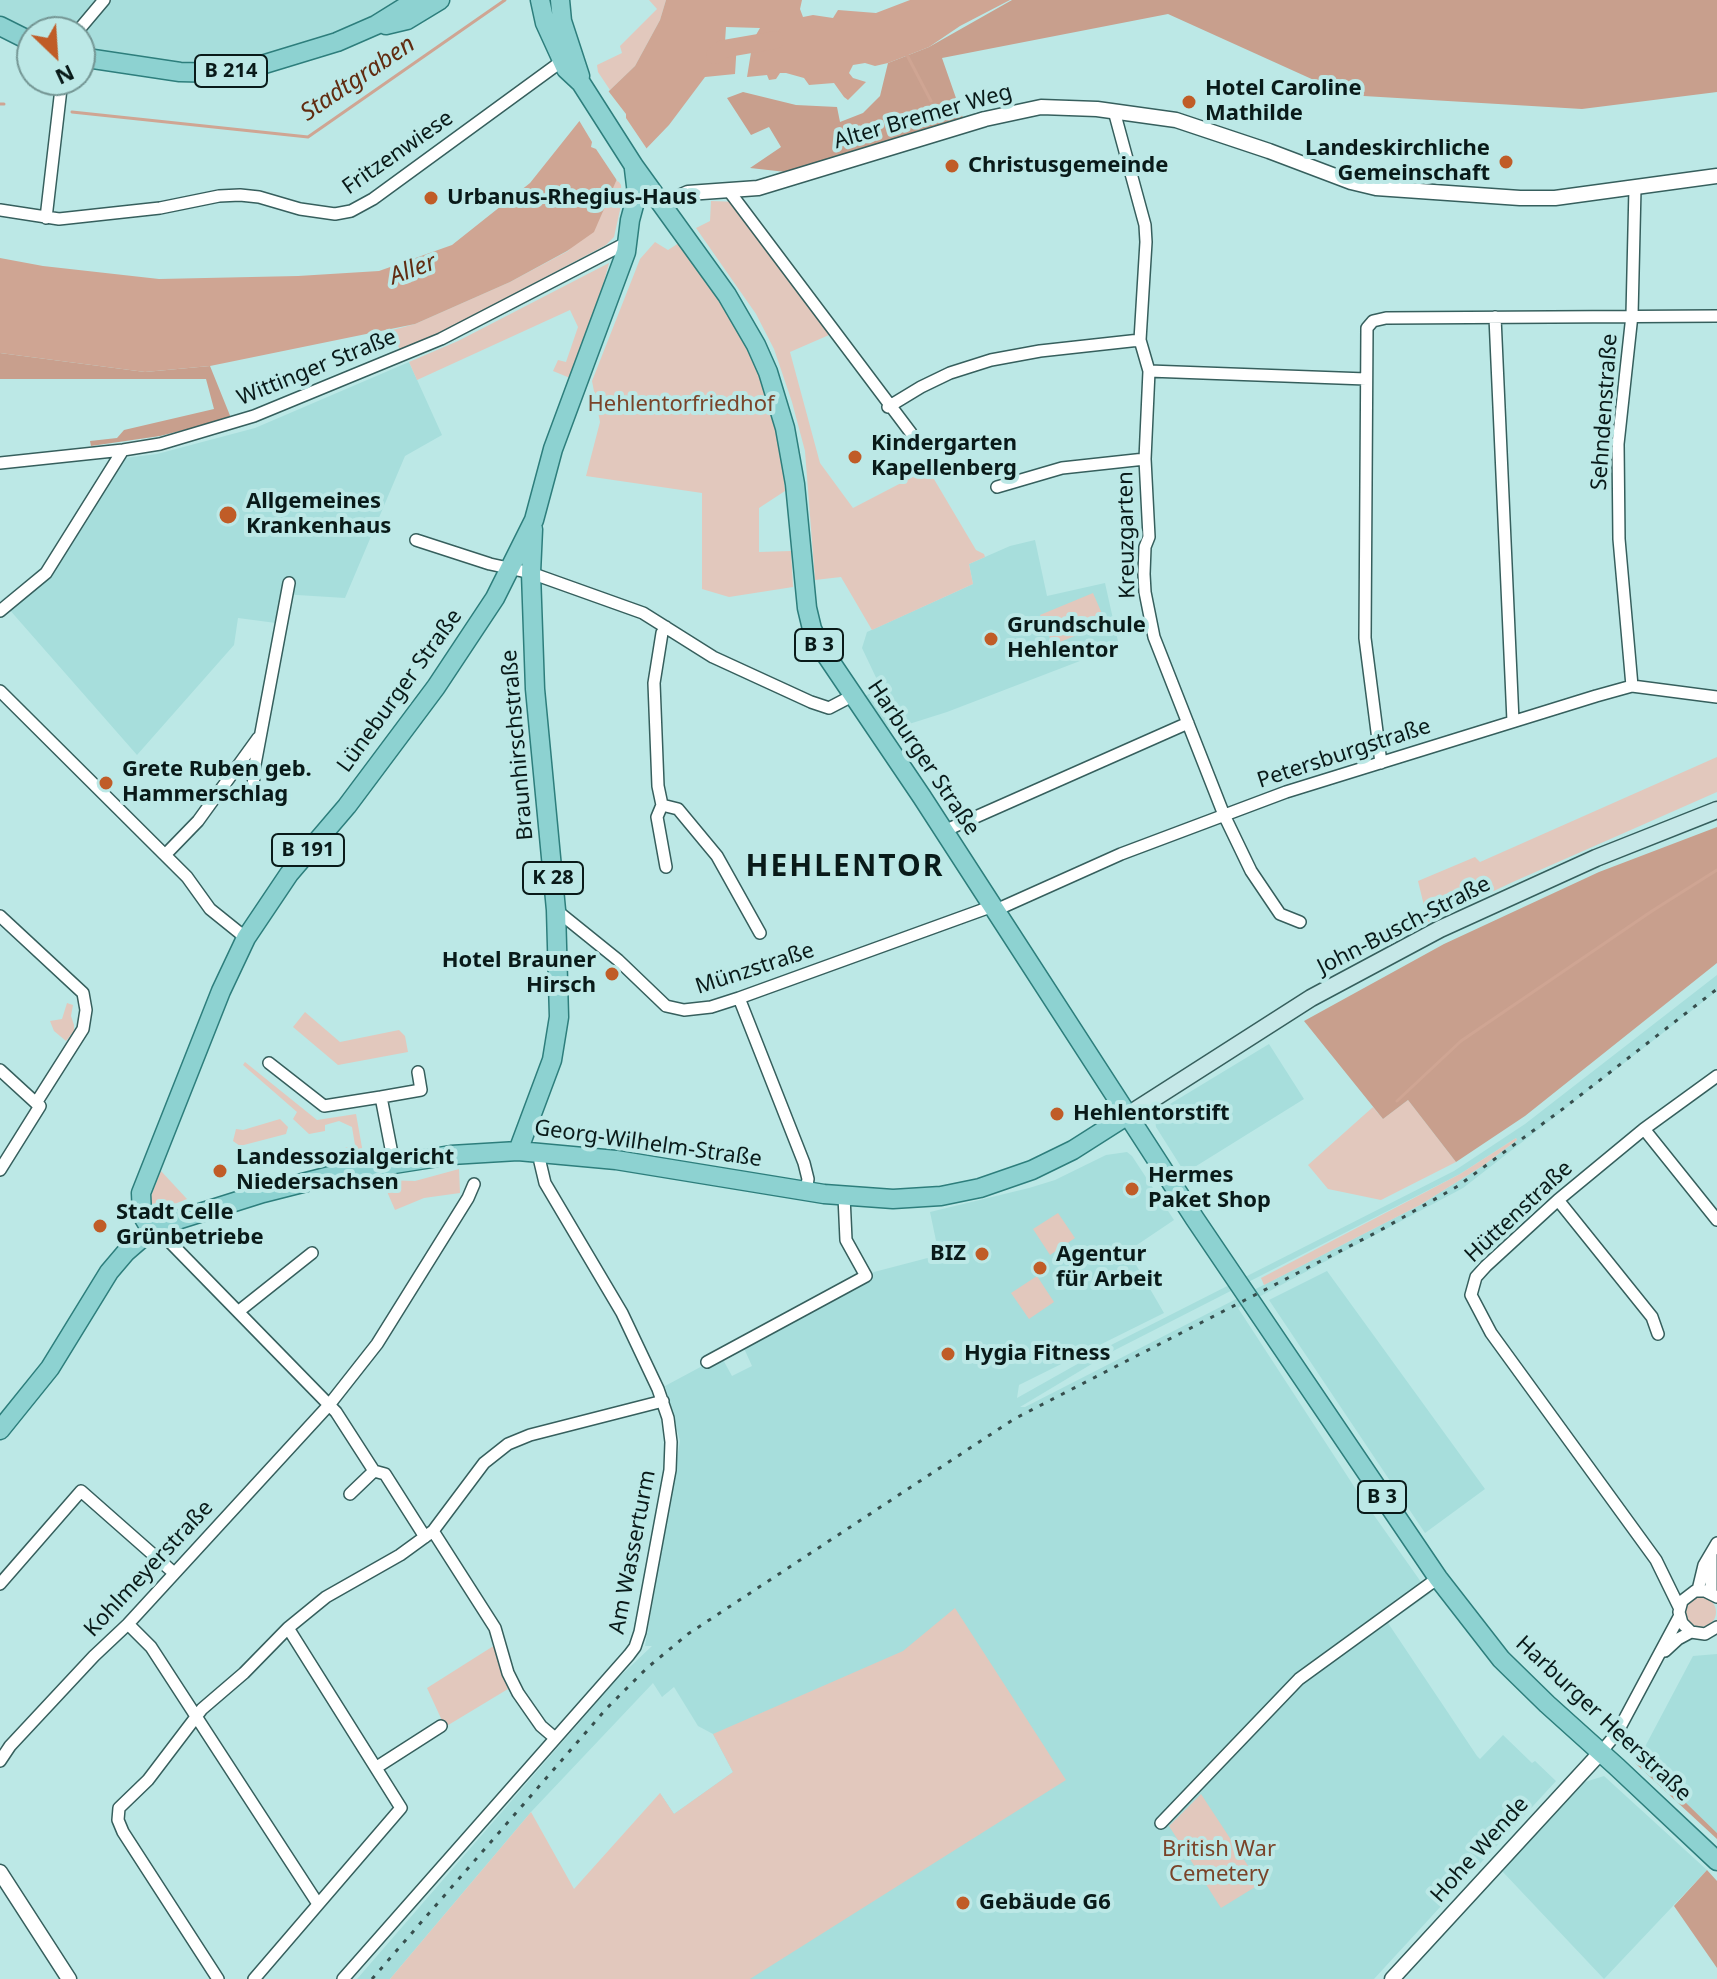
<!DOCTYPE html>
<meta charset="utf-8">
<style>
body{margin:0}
#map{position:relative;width:1717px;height:1979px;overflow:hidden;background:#bce8e6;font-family:"Noto Sans",sans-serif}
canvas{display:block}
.north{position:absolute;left:16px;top:16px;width:80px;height:80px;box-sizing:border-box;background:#bce8e6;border:2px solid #749694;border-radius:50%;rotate:155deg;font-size:22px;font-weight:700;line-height:32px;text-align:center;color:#091a19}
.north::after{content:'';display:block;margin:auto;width:28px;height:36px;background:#c05c27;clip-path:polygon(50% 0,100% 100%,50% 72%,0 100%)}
</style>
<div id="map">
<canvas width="1717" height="1979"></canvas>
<div class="north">N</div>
</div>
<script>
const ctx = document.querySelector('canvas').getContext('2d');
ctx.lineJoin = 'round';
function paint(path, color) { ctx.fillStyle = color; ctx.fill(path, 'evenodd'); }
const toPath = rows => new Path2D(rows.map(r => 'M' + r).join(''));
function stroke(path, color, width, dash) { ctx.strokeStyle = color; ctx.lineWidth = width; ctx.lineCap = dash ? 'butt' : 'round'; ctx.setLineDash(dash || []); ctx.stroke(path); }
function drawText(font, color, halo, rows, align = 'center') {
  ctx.font = font + ' "Noto Sans",sans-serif'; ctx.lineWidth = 8; ctx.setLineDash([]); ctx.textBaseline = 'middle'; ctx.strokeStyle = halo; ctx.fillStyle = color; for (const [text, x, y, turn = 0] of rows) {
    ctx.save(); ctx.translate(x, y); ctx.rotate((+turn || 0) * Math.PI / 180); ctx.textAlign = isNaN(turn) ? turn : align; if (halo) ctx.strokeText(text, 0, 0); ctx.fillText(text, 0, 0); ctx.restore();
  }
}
const built = toPath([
 [0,0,405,0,359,28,253,61,209,65,154,65,80,50,80,32,32,32,0,21],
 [409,362,442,435,405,456,345,598,281,594,276,623,238,618,234,645,137,755,1,600,41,570,109,460,157,454,255,428],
 [1035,540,1047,596,1105,583,1119,646,947,712,890,730,865,696,881,688,862,648,867,632,973,584,969,564,1010,546],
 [1717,975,1717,991,1463,1188,1238,1308,1359,1494,1421,1582,1431,1593,1388,1623,1477,1756,1480,1759,1503,1735,1532,1763,1535,1761,1556,1781,1374,1979,688,1979,660,1793,674,1814,733,1772,713,1734,698,1726,674,1687,662,1697,653,1683,531,1812,390,1979,357,1979,617,1679,652,1646,645,1646,680,1441,665,1386,721,1356,732,1376,752,1366,742,1344,874,1272,939,1255,930,1212,1029,1188,1055,1180,1106,1155,1127,1152,1132,1156,1174,1220,1128,1251,1164,1313,1019,1385,1017,1398,1113,1344,1454,1171,1525,1124],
 [1516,1138,1517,1140,1484,1165,1420,1205,1025,1407,1020,1407,1115,1350,1460,1174],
 [1269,1044,1304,1099,1185,1173,1156,1127,1155,1119,1160,1110],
 [1327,1271,1485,1489,1425,1533,1269,1300],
 [1717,1654,1717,1833,1639,1758,1693,1656],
 [1604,1776,1707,1870,1604,1979,1502,1871,1585,1782]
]);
const green = toPath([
 [649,0,666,0,660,20,635,66,610,90,598,72,597,65,622,53,620,46,657,9],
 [617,179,621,185,622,201,614,237,606,245,436,335,401,351,389,331,415,324,510,282,568,251,605,205],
 [711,201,741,202,836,332,790,352,820,463,853,508,928,469,976,550,984,554,985,557,969,564,973,584,872,630,841,577,815,580,805,451,792,402,774,349,756,314,696,228,710,221],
 [682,241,722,299,747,343,768,399,781,450,785,491,759,508,759,552,791,551,793,587,729,597,702,589,702,493,586,476,600,422,592,381,640,259,655,242,668,250],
 [609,263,598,304,570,378,553,371,558,360,566,362,578,327,570,310,417,380,409,362,458,341],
 [1093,593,1106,623,1053,645,1040,615],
 [1717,757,1717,792,1515,881,1428,922,1418,881,1475,857,1480,862],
 [67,1003,73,1005,71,1016,74,1025,74,1031,66,1041,54,1031,50,1021,62,1019],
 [305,1012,340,1042,399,1030,405,1036,408,1052,338,1065,293,1027],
 [245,1062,317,1120,356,1114,363,1153,330,1161,328,1153,355,1145,352,1127,339,1121,325,1125,325,1131,309,1134,293,1119,297,1112,243,1065],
 [1408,1100,1456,1162,1381,1200,1328,1189,1308,1165,1373,1107,1383,1119],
 [280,1119,288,1127,286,1134,240,1146,233,1141,236,1129,243,1130],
 [1516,1138,1517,1140,1484,1165,1420,1205,1264,1285,1261,1278,1460,1174],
 [459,1169,460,1193,424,1198,395,1210,382,1180,415,1181],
 [161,1171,187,1199,162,1209,150,1205,149,1201],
 [1058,1213,1075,1238,1050,1255,1033,1229],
 [1037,1276,1054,1302,1029,1319,1011,1293],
 '1686 1612a15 15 0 1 1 30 0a15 15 0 1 1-30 0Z',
 [955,1608,1066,1780,750,1979,390,1979,531,1812,574,1889,660,1793,674,1814,733,1772,713,1734,903,1651],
 [495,1645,508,1689,445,1727,427,1688],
 [1201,1794,1260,1884,1221,1908,1169,1826]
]);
const forest = toPath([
 [1012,0,1717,0,1717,92,1582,109,1347,95,1168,14,942,58,963,118,786,172,750,168,781,147,769,127,751,135,727,98,743,92,796,105,837,107,840,122,863,113,880,96,888,63,929,47],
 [0,353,145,372,210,366,231,418,160,436,91,446,90,441,117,438,124,430,214,409,206,379,0,379],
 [1717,827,1717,963,1525,1116,1456,1162,1408,1100,1383,1119,1304,1021,1444,944,1599,872],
 [1635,1763,1647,1765,1717,1833,1717,1839],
 [1707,1870,1717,1881,1717,1968,1674,1906]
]);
const water = toPath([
 [666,0,802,0,800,9,803,17,813,15,833,18,838,10,876,13,910,0,1010,0,960,26,929,47,888,63,875,66,865,63,853,65,849,73,853,78,866,82,848,100,844,97,834,83,809,85,804,78,786,73,780,73,776,79,769,80,767,75,747,77,753,40,760,28,726,27,725,42,737,42,735,74,705,77,669,125,617,179,594,232,567,251,510,282,415,324,210,366,145,372,0,353,0,258,43,266,159,279,298,276,379,271,452,245,530,183,585,114,635,66,660,20]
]);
const pier = toPath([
 [606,88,626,114,626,118,649,152,618,182,596,149,591,147,592,142,577,117]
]);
const stream = toPath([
 [907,55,931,101],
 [0,104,4,104],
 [72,112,308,137,505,0],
 [1397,1101,1461,1041,1652,911,1717,870]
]);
const river = toPath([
 [715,55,723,49,775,40]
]);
const minor = toPath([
 [77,32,104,0],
 [1114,111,1145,225,1146,242,1140,340,1149,371,1145,459,1149,537,1145,547,1144,574,1145,592,1154,637,1224,815,1251,871,1280,914,1300,922],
 [729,191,911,433],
 [0,210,59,219,160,208,219,196,240,195,259,197,300,209,335,214,351,211,373,199,562,61],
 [46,218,62,80],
 [1495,317,1513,721],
 [1149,371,1366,379],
 [888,407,921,387,950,373,991,360,1040,351,1140,340],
 [0,463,123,450,160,444,254,416,441,339,628,242],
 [997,487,1062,468,1145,459],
 [416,540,490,564,531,573,643,613,713,657,811,702,829,708,852,696],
 [0,611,46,573,123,450],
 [1632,686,1619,539,1618,444,1632,315,1635,188],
 [0,691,187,877,210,909,246,938],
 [1381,763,1365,638,1367,328,1373,321,1386,318,1717,316],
 [253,794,254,770,289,583],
 [662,805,678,809,717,856,760,933],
 [944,831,1188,723],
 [165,855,198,821,258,738],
 [666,867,657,817,662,805,658,786,654,683,662,633,666,627],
 [556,910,618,960,666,1006,684,1010,711,1007,739,998,993,906],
 [996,910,1121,854,1286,792,1596,696,1632,686,1717,697],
 [0,916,83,993,86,1010,83,1029,36,1103,40,1106,0,1170],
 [739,998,804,1163,808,1179,806,1191],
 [269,1063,324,1106,381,1097,394,1164],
 [0,1070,36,1103],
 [381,1097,421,1090,418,1072],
 [1644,1129,1717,1220],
 [1558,1200,1652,1317,1658,1334],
 [152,1232,164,1236,336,1412,374,1471,385,1474,425,1537],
 [239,1311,312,1253],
 [707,1362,866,1276,846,1240,844,1196],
 [350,1494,374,1471],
 [433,1531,495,1628,508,1673,518,1693,541,1726,555,1738],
 [0,1584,81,1491,174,1573],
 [1698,1590,1704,1565,1717,1543],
 [1711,1593,1711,1555],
 [1717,1597,1705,1591,1695,1591,1682,1601,1679,1612,1682,1623,1691,1632,1705,1634,1717,1627],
 [1679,1607,1656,1560,1491,1333,1471,1295,1476,1277,1486,1266,1558,1200,1644,1129,1717,1076],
 [128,1624,151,1647,318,1904],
 [288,1628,326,1597,400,1555,433,1531,484,1463,508,1444,530,1435,663,1401],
 [1665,1651,1678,1639,1691,1632],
 [1601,1752,1617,1733,1679,1617],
 [0,1761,10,1746,94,1656,128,1624,329,1405,377,1344,468,1198,474,1184],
 [377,1767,441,1726],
 [1161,1823,1299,1679,1438,1578],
 [218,1979,123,1832,118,1820,119,1808,148,1780,202,1709,244,1673,288,1628,401,1808,254,1979],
 [343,1979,629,1655,635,1647,640,1632,670,1470,671,1442,668,1418,658,1389,622,1313,545,1183,540,1162,541,1152]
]);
const tertiary = toPath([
 [661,205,688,193,758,188,985,119,1041,107,1097,109,1176,120,1269,151,1351,182,1376,188,1520,198,1555,198,1717,176],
 [0,1872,69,1979],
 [1392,1979,1601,1752]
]);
const secondary = toPath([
 [1128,1115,1311,998,1440,929,1596,858,1717,810]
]);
const primary = toPath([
 [540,0,545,23,566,69,581,83,634,166,727,295,756,345,768,372,785,428,795,484,807,608,812,629,822,649,922,797,1195,1219,1438,1578,1501,1659,1547,1704,1617,1767,1717,1861],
 [560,0,562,21,580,76],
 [386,25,407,20,440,0],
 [0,26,32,42],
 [80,57,180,72,221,73,245,70,337,42,376,25,416,0],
 [518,1151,552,1060,559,1017,556,910,535,689,531,573,533,529],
 [152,1232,142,1215,141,1193,221,991,246,938,289,874,347,806,436,687,495,598,534,520,553,449,626,252,630,220,637,194,634,169],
 [0,1430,50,1368,109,1272,126,1252,141,1239,171,1222,263,1193,330,1176,394,1164,451,1155,518,1151,616,1160,824,1194,893,1199,941,1196,980,1188,1032,1170,1073,1150,1128,1115]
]);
const rail = toPath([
 [372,1979,607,1708,647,1668,688,1634,1014,1419,1379,1231,1458,1186,1564,1108,1717,989]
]);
const markers = [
 [1189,102,8,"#c05c27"],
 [1506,162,8,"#c05c27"],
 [952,166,8,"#c05c27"],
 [431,198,8,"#c05c27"],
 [855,457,8,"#c05c27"],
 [228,515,10,"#c05c27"],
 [991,639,8,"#c05c27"],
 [106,783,8,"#c05c27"],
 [612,974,8,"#c05c27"],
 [1057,1114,8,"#c05c27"],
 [220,1171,8,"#c05c27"],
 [1132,1189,8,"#c05c27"],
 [100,1226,8,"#c05c27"],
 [982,1254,8,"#c05c27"],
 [1040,1268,8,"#c05c27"],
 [948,1354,8,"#c05c27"],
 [963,1903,8,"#c05c27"]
];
const shields = [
 [231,71,72],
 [819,645,48],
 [308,850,72],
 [553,878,60],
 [1382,1497,48]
];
const shieldNames = [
 ["B 214",231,71],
 ["B 3",819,645],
 ["B 191",308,850],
 ["K 28",553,878],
 ["B 3",1382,1497]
];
const poiNames = [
 ["Hotel Caroline",1205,89],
 ["Mathilde",1205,114],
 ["Landeskirchliche",1490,149,"right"],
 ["Gemeinschaft",1490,174,"right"],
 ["Christusgemeinde",968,166],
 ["Urbanus-Rhegius-Haus",447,198],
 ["Kindergarten",871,444],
 ["Kapellenberg",871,469],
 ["Allgemeines",246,502],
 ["Krankenhaus",246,527],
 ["Grundschule",1007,626],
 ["Hehlentor",1007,651],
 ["Grete Ruben geb.",122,770],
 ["Hammerschlag",122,795],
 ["Hotel Brauner",596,961,"right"],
 ["Hirsch",596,986,"right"],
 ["Hehlentorstift",1073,1114],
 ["Landessozialgericht",236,1158],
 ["Niedersachsen",236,1183],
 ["Hermes",1148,1176],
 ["Paket Shop",1148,1201],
 ["Stadt Celle",116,1213],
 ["Grünbetriebe",116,1238],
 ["BIZ",966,1254,"right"],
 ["Agentur",1056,1255],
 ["für Arbeit",1056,1280],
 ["Hygia Fitness",964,1354],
 ["Gebäude G6",979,1903]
];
const streetNames = [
 ["Alter Bremer Weg",923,117,-16],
 ["Fritzenwiese",398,153,-35],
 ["Wittinger Straße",317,368,-22],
 ["Sehndenstraße",1605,412,-86],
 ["Kreuzgarten",1127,535,-91],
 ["Lüneburger Straße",400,691,-54],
 ["Braunhirschstraße",518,745,-95],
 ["Petersburgstraße",1344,754,-18],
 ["Harburger Straße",923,758,56],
 ["John-Busch-Straße",1404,926,-27],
 ["Münzstraße",755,969,-18],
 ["Georg-Wilhelm-Straße",648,1144,8],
 ["Hüttenstraße",1519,1212,-43],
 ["Am Wasserturm",633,1552,-79],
 ["Kohlmeyerstraße",149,1569,-47],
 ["Harburger Heerstraße",1603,1719,43],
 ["Hohe Wende",1480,1850,-48]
];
const parkNames = [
 ["Hehlentorfriedhof",681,405],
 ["British War",1219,1850],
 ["Cemetery",1219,1875]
];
const waterNames = [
 ["Stadtgraben",358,79,-34],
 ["Aller",413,270,-20]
];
const districtNames = [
 ["HEHLENTOR",845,867]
];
paint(built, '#a7dedc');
paint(green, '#e2c8bd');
paint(forest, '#c89f8d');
paint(water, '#cfa593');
paint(pier, '#bce8e6');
stroke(stream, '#cfa593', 3);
stroke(river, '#cfa593', 18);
stroke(minor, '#365f5d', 14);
stroke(tertiary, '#365f5d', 17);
stroke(secondary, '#365f5d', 19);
stroke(primary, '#2d7e7c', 21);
stroke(minor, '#fff', 11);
stroke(tertiary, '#fff', 14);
stroke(secondary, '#c6e8e8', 16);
stroke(primary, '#8dd2d1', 18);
stroke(rail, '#374f4e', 3, [4, 8]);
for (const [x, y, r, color] of markers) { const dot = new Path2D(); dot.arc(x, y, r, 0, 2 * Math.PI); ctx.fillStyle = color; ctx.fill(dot); stroke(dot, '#bce8e6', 3); }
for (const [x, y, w] of shields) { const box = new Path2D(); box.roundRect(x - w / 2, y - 16, w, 32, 6); ctx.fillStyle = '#bce8e6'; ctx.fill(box); stroke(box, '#091a19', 2); }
drawText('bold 20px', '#091a19', null, shieldNames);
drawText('bold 22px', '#091a19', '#bce8e6', poiNames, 'left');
drawText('22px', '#091a19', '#bce8e6', streetNames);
drawText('22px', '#7a4329', '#bce8e6', parkNames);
drawText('italic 24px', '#612c11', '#bce8e6', waterNames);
ctx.letterSpacing = '2px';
drawText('bold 30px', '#091a19', '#bce8e6', districtNames);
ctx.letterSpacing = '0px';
</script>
